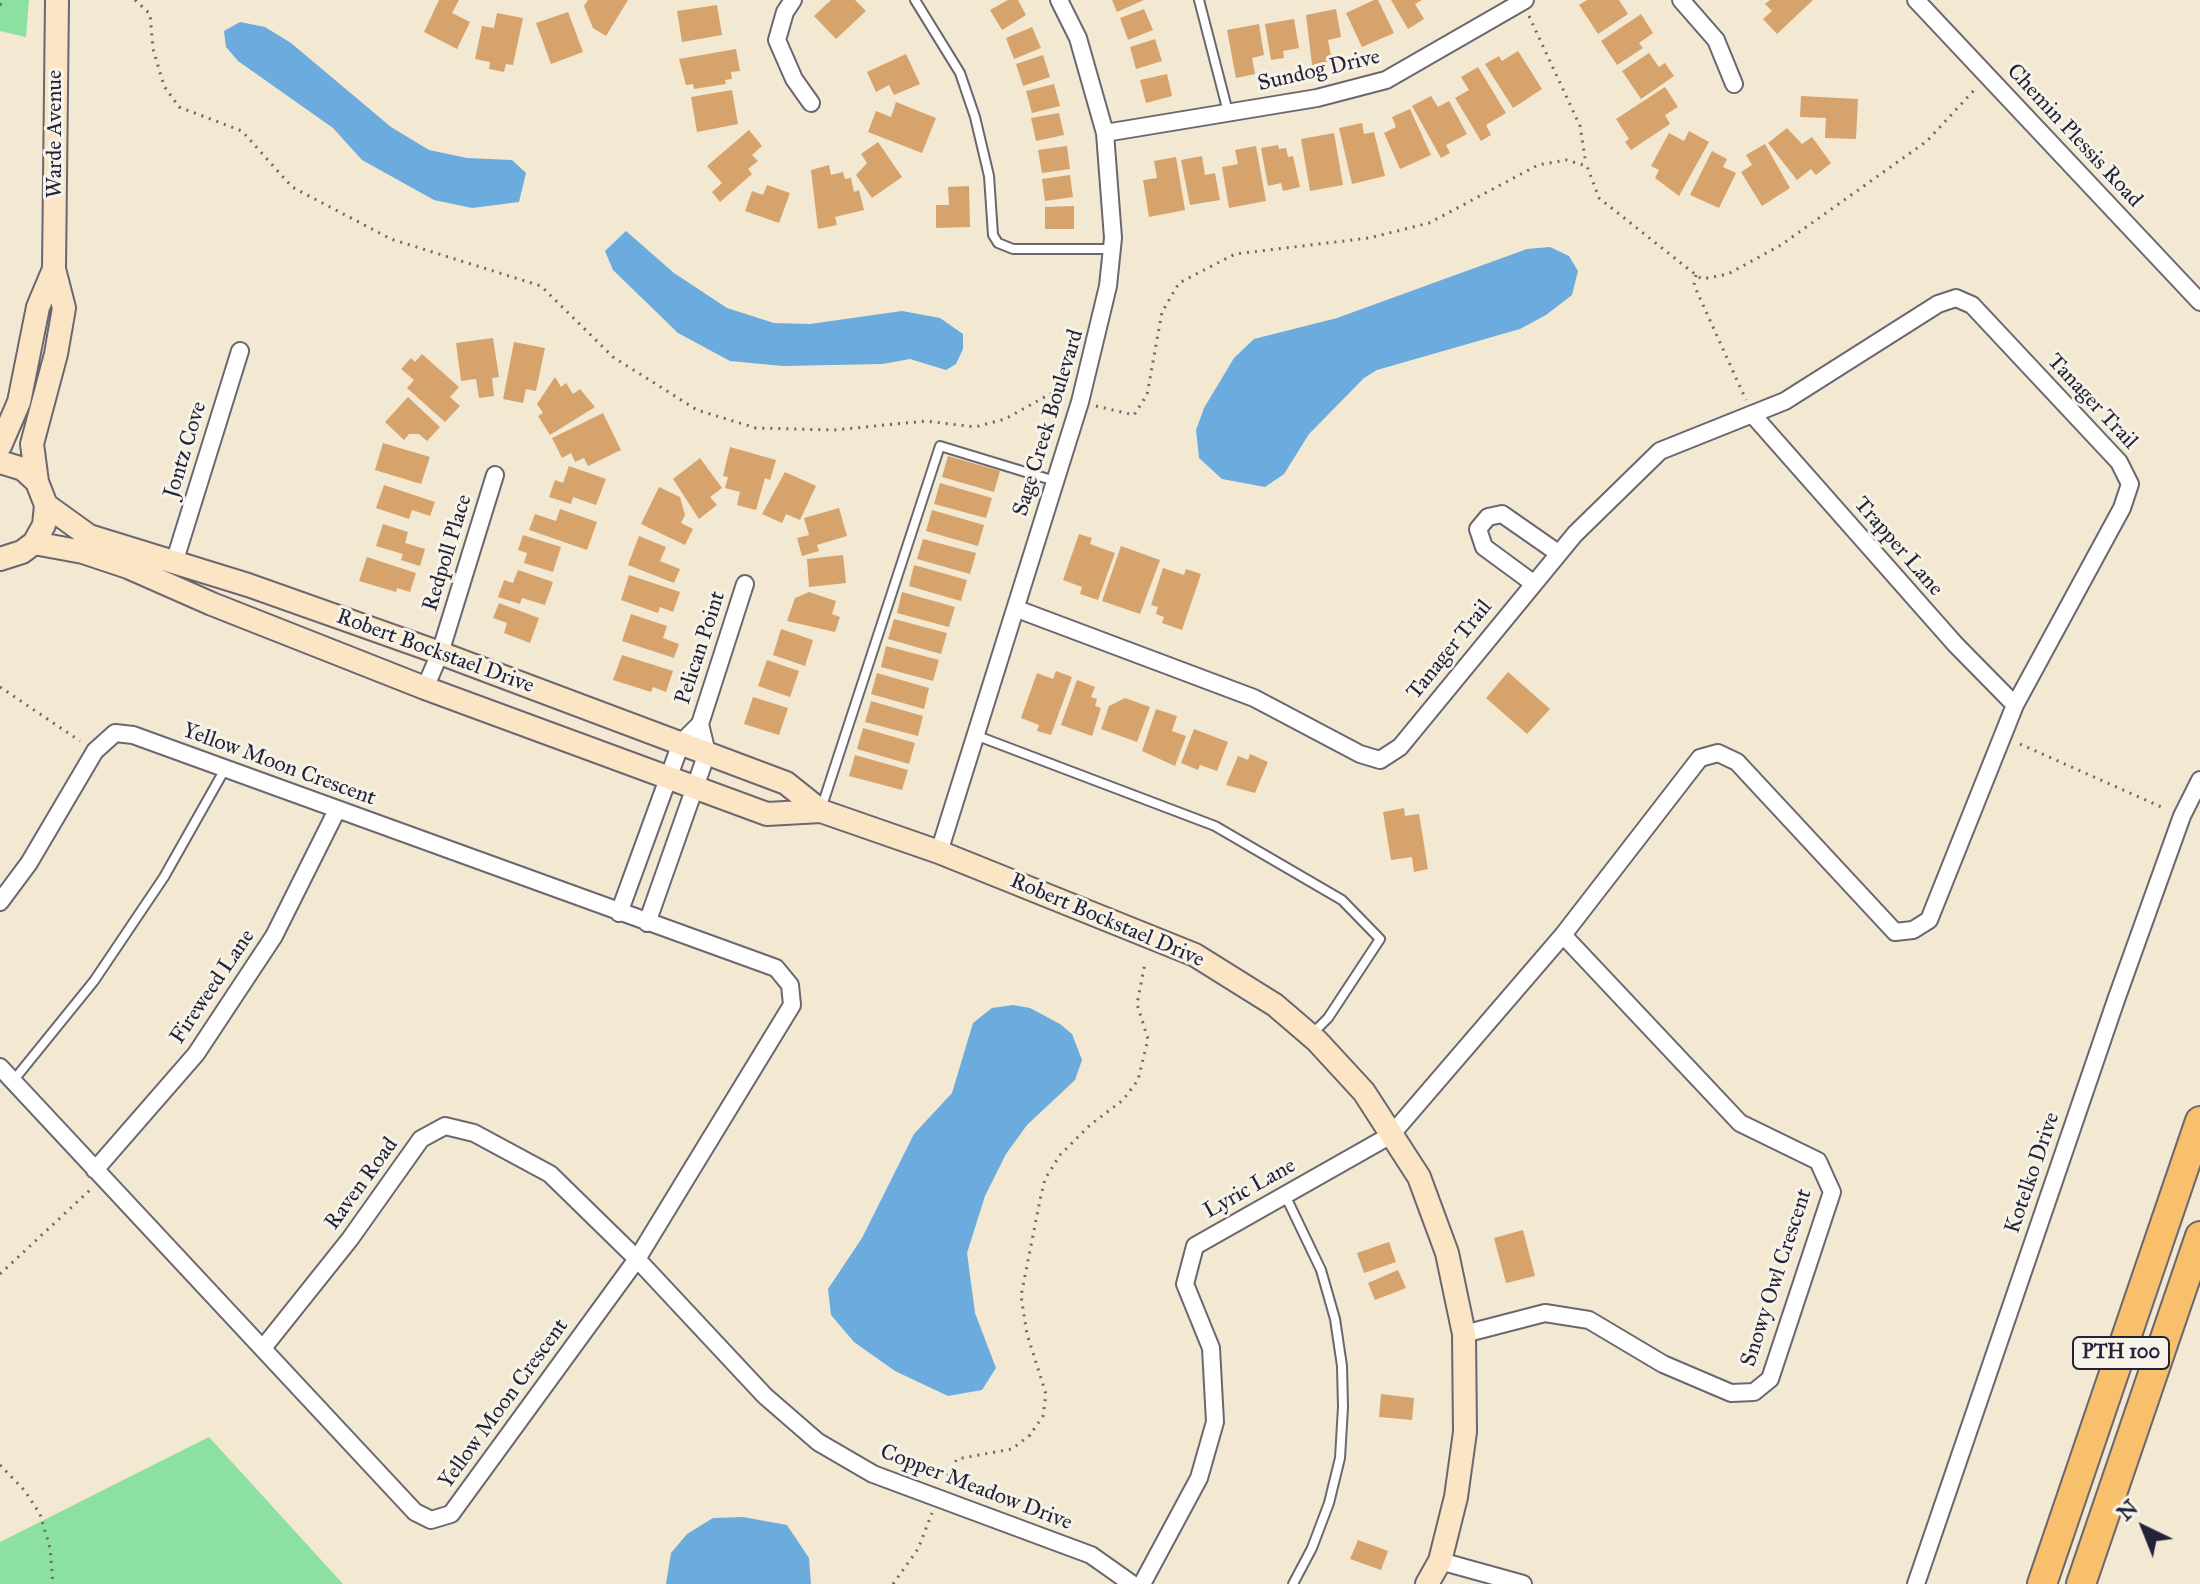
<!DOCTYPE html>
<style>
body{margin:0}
#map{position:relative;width:2200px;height:1584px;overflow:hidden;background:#f3e8d1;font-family:"IM FELL Great Primer",serif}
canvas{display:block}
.north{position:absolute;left:2104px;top:1488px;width:80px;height:80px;-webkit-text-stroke:6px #f7f3e8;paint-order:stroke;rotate:317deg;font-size:22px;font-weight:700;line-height:32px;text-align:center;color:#22223b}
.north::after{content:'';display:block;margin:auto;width:28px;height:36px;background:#22223b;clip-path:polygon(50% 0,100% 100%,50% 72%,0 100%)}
</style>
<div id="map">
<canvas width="2200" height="1584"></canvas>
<div class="north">N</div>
</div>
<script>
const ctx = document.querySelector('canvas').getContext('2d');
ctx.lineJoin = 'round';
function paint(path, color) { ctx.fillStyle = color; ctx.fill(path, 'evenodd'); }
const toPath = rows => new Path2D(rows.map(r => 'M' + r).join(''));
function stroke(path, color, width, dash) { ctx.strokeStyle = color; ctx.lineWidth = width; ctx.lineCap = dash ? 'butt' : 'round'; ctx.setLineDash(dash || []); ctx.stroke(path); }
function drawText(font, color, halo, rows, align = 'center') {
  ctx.font = font + ' "IM FELL Great Primer",serif'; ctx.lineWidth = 6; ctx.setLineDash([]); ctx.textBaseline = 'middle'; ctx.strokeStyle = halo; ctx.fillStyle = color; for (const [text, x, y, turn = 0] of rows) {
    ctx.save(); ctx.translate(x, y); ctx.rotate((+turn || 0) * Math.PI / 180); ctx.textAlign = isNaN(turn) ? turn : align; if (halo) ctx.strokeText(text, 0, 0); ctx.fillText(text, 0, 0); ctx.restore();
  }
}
const green = toPath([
 [0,0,29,0,26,37,0,31],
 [209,1437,343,1584,0,1584,0,1542]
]);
const water = toPath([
 [240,22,265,27,291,43,391,127,429,150,467,158,512,160,526,173,519,202,472,208,434,200,362,160,333,128,238,61,226,47,224,31],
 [626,231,674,273,727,308,774,323,810,324,902,311,940,318,963,334,963,349,956,364,946,370,910,359,882,364,783,366,730,361,678,333,613,270,605,251],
 [1550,247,1569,256,1578,271,1572,295,1546,315,1520,329,1377,370,1364,378,1309,434,1284,474,1265,487,1222,479,1199,458,1196,430,1204,408,1234,358,1254,339,1337,318,1527,249],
 [1013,1005,1030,1008,1060,1024,1072,1034,1082,1060,1075,1080,1027,1125,1006,1154,985,1196,967,1253,975,1313,996,1368,982,1390,948,1396,895,1371,854,1342,831,1315,828,1289,862,1238,914,1134,952,1093,973,1023,992,1008],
 [743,1517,787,1525,809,1558,811,1584,666,1584,671,1553,687,1534,713,1518]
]);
const building = toPath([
 [439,0,459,0,452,13,470,22,457,49,424,32],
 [588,0,628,0,606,36,593,28,584,6],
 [831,0,855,0,866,11,836,39,814,16],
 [1008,0,1018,0,1026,15,1002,30,990,10],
 [1112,0,1144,0,1117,12],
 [1374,0,1378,0,1394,33,1362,47,1346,13],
 [1391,0,1422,0,1415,4,1424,19,1408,29],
 [1587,0,1619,0,1628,14,1598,34,1579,5],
 [1770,0,1813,0,1777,34,1763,19,1772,11,1765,4],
 [717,5,722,35,682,42,677,11],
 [1144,9,1153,30,1128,40,1120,18],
 [1336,9,1341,37,1328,40,1332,61,1312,65,1306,15],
 [568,12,583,52,551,64,536,23],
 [497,13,523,18,513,65,506,64,504,72,489,69,490,62,475,59,482,26,494,28],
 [1641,14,1653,33,1639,43,1643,48,1617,65,1601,41],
 [1294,19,1299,48,1283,51,1284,58,1271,60,1265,24],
 [1259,24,1264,55,1252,58,1255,74,1236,78,1227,30],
 [1032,27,1041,48,1014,59,1006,38],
 [1155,39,1162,61,1136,69,1130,47],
 [736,49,740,71,731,72,732,79,725,80,726,84,694,89,693,84,686,85,679,59],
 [1518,51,1542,89,1513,108,1485,64,1499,56,1502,61],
 [1649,53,1659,67,1665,63,1674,76,1641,99,1622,71],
 [906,54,920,84,894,95,889,85,876,92,867,72],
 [1043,55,1050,77,1023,86,1016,64],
 [1478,67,1506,113,1486,125,1491,135,1481,141,1455,98,1469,90,1461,77],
 [1167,74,1172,96,1146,103,1140,80],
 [1054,84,1060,106,1032,113,1026,91],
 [1665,87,1678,107,1665,115,1670,124,1631,150,1625,142,1629,139,1616,119],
 [732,90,738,124,697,132,691,97],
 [1431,96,1438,107,1449,101,1467,134,1446,145,1450,153,1441,158,1412,106],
 [1801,96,1858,99,1856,139,1825,138,1826,118,1800,117],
 [896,102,936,118,922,153,868,132,876,111,891,117],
 [1410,109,1431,155,1400,169,1384,133,1396,127,1392,117],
 [1059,113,1064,135,1036,141,1031,118],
 [1362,123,1364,134,1374,132,1385,176,1352,184,1339,128],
 [1787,128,1802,144,1812,137,1831,163,1816,175,1811,169,1797,180,1768,143],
 [749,130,762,146,752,155,758,161,748,169,752,174,720,202,712,192,722,183,707,166],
 [1689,131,1709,142,1679,196,1655,178,1659,170,1651,166,1669,133,1684,141],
 [1334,133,1343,185,1310,191,1301,139],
 [878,142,902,177,872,198,856,175,867,163,861,154],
 [1765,144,1790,188,1762,206,1741,172,1752,165,1746,155],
 [1278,145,1279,149,1286,148,1288,157,1293,156,1300,187,1283,191,1281,183,1268,186,1261,148],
 [1067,146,1070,169,1042,173,1038,150],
 [1256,146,1266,201,1229,208,1222,167,1238,164,1235,150],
 [1712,151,1727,159,1723,167,1736,173,1719,208,1690,195],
 [1202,156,1205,175,1215,173,1220,200,1190,205,1181,160],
 [1176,157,1185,210,1149,217,1143,180,1157,178,1154,161],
 [829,165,831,175,843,172,845,179,851,178,854,192,859,190,864,210,835,217,837,225,818,229,811,170],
 [1070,175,1073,197,1045,201,1042,179],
 [767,185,790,193,779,223,745,211,752,191,763,195],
 [969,186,970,227,936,228,936,205,949,205,948,187],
 [1074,206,1074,229,1045,229,1045,207],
 [493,338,499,377,492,378,494,396,479,398,476,379,461,381,456,343],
 [514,342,545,348,536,391,526,389,523,403,503,399],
 [422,354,459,387,450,397,460,406,445,422,407,388,414,380,401,369,411,358,415,362],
 [555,377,561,387,566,383,573,394,580,389,595,407,550,435,538,416,543,413,537,404],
 [408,397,440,427,427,441,419,434,409,434,404,440,385,422],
 [603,413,621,450,588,466,584,458,575,462,571,453,562,458,552,438],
 [383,443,430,457,421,484,375,470],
 [730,447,776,460,770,480,765,478,756,510,737,505,740,492,725,488,728,477,723,476],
 [948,456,1000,471,994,492,942,477],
 [700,458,722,488,710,497,717,505,699,519,673,479],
 [569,466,606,479,596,505,573,497,571,504,549,497,555,480,563,483],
 [785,472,816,486,800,520,786,514,782,523,762,514],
 [940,483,992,498,986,518,934,504],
 [384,485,435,502,430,516,412,510,409,519,376,508],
 [659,487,680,497,685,515,681,523,693,529,685,545,641,524],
 [839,508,847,536,817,545,819,551,802,556,797,538,809,535,804,518],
 [560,509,597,522,587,550,529,530,535,514,556,521],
 [932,510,984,525,978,546,926,531],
 [383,524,408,532,405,543,425,549,420,566,401,560,403,554,376,546],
 [1079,534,1092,538,1090,544,1115,553,1098,600,1080,594,1082,587,1063,580],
 [523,535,561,547,553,572,524,563,527,553,518,550],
 [639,536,666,547,660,561,680,569,674,583,628,565],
 [923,539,976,553,970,574,917,559],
 [1121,546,1160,560,1140,614,1102,601],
 [843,555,846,583,809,587,807,559],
 [367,557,416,573,410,592,397,588,396,592,359,581],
 [914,565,967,580,961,601,909,586],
 [1163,568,1184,575,1186,569,1201,574,1182,630,1162,623,1164,617,1156,614,1158,607,1151,605],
 [518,570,553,582,545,605,522,598,520,604,498,597,504,580,513,583],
 [629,575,680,592,673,612,660,607,658,613,621,600],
 [809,592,836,601,832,614,840,617,835,632,787,621,795,598],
 [902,592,955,607,949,627,897,613],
 [499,603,539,618,530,643,504,633,507,623,493,618],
 [631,614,667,626,663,638,679,644,674,658,622,641],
 [894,619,947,633,941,654,888,639],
 [781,629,813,640,805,666,773,655],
 [886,646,939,660,933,681,881,667],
 [622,655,673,671,666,692,653,687,651,692,613,680],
 [767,660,799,671,790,697,758,686],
 [1056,671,1072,677,1051,735,1037,731,1039,725,1021,718,1037,673,1053,679],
 [1508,672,1550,709,1527,734,1486,698],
 [877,673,929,688,924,709,871,694],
 [1077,680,1095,687,1091,697,1097,699,1095,706,1101,708,1092,736,1061,725],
 [753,697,788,708,779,735,744,724],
 [1125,698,1150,707,1137,742,1101,729,1109,706],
 [871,701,923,716,918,736,865,722],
 [1156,709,1177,716,1172,731,1186,736,1175,766,1142,751],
 [863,728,915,743,909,764,857,749],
 [1194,729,1228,742,1217,771,1200,765,1198,770,1181,763],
 [1250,754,1268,762,1255,793,1226,785,1238,756,1248,760],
 [855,755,908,770,902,790,849,776],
 [1404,808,1405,816,1419,814,1428,869,1414,872,1412,857,1391,860,1383,812],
 [1523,1230,1535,1276,1506,1283,1494,1238],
 [1389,1242,1396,1262,1364,1273,1357,1253],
 [1398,1270,1406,1288,1375,1300,1368,1283],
 [1381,1394,1414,1398,1412,1420,1379,1417],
 [1358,1540,1388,1551,1381,1570,1350,1559]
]);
const path = toPath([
 [135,0,150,14,153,49,164,86,179,107,242,131,292,187,391,239,541,286,613,357,697,410,756,428,834,430,926,421,975,427,1005,419,1050,394,1065,398],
 [0,5,6,0],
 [1529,16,1580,126,1586,164],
 [1696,275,1694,285,1746,400],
 [1096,406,1134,415,1147,395,1162,312,1179,283,1235,254,1369,238,1429,223,1538,165,1566,160,1587,166,1599,198,1696,275,1702,279,1728,274,1781,245,1927,141,1977,87],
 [0,687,80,741],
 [2020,744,2166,809],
 [0,1274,91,1189],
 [0,1465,25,1491,40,1514,50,1548,53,1584],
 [944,1483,957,1459,1012,1449,1030,1435,1043,1416,1046,1394,1027,1334,1021,1296,1040,1200,1045,1179,1060,1155,1090,1125,1123,1100,1138,1080,1148,1039,1137,1004,1145,963],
 [893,1584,918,1549,932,1513]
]);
const lane = toPath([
 [915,0,960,73,975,117,989,176,993,235,998,243,1013,249,1112,249],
 [1199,0,1228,112],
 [975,735,1215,826,1342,900,1380,939,1328,1018,1311,1035],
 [822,806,940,446,1055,481],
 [13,1081,94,981,164,877,225,769],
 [1285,1195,1321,1270,1335,1319,1342,1366,1343,1407,1340,1458,1329,1503,1312,1548,1293,1584]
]);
const street = toPath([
 [793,0,785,12,777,40,794,79,811,103],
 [1681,0,1716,40,1734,84],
 [1916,0,2200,302],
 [1105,133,1317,98,1386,80,1525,0],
 [1752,414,1955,644,2015,705],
 [174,563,240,351],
 [1533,583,1484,547,1478,529,1488,517,1502,514,1558,553],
 [1017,609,1254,698,1360,754,1380,760,1400,747,1575,534,1660,451,1785,401,1938,304,1956,298,1972,305,2119,462,2130,484,2122,508,2015,705,1929,920,1913,930,1895,932,1737,762,1718,753,1700,758,1563,935,1391,1135,1195,1246,1185,1284,1211,1348,1215,1422,1199,1478,1142,1584],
 [425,688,440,653,495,475],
 [939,852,1080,402,1108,286,1113,238,1105,133,1078,38,1059,0],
 [0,902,29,863,95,751,115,733,133,735,776,968,790,985,792,1005,637,1259,451,1514,431,1520,415,1512,0,1067],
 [619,913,681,743,700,724,745,584],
 [647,923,707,753,700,724],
 [95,1170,196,1054,274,936,337,810],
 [1464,1334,1545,1313,1589,1320,1663,1364,1731,1393,1754,1392,1770,1379,1832,1192,1818,1161,1740,1123,1563,935],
 [263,1348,350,1239,421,1139,445,1126,474,1133,550,1174,637,1259,765,1396,818,1442,873,1474,1091,1555,1132,1584],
 [1440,1561,1523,1584],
 [1916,1584,2116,1000,2182,816,2200,780]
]);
const secondary = toPath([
 [0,446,19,402,38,307,54,269],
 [0,462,23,469,37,482,46,505,44,525,34,543,22,552,0,559],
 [37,482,32,444,56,354,64,308,54,269,57,0],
 [46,505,89,536,248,585,440,653,786,783,821,811,939,852,1195,955,1275,1005,1317,1041,1364,1092,1419,1177,1447,1253,1464,1334,1465,1432,1456,1497,1440,1561,1427,1584],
 [34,543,83,552,128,567,212,604,425,688,767,814,821,811]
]);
const highway = toPath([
 [2042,1584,2200,1121],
 [2081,1584,2200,1236]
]);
const shields = [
 [2121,1353,96]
];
const shieldNames = [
 ["PTH 100",2121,1353]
];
const streetNames = [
 ["Sundog Drive",1319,71,-13],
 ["Warde Avenue",56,134,-90],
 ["Chemin Plessis Road",2074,136,47],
 ["Tanager Trail",2092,402,47],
 ["Sage Creek Boulevard",1049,423,-73],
 ["Jontz Cove",186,450,-73],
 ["Trapper Lane",1898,547,49],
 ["Redpoll Place",448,553,-73],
 ["Pelican Point",701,648,-72],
 ["Tanager Trail",1450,650,-51],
 ["Robert Bockstael Drive",435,652,20],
 ["Yellow Moon Crescent",279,765,20],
 ["Robert Bockstael Drive",1107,921,23],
 ["Fireweed Lane",213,987,-56],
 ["Kotelko Drive",2033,1173,-71],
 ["Raven Road",362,1184,-54],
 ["Lyric Lane",1250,1189,-29],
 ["Snowy Owl Crescent",1777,1278,-72],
 ["Yellow Moon Crescent",504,1404,-54],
 ["Copper Meadow Drive",976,1488,21]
];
paint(green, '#8be0a2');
paint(water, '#6babde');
paint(building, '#d7a36d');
stroke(lane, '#6b6770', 12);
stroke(street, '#6b6770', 20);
stroke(secondary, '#6b6770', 26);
stroke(highway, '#6b6770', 32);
stroke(path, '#6b6770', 3, [2, 6]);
stroke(lane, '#fff', 8);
stroke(street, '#fff', 16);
stroke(secondary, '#fce5c4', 22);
stroke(highway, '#f8bf6c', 28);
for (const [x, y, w] of shields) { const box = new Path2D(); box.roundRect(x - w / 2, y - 16, w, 32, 6); ctx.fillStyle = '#f7f3e8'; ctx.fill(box); stroke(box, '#22223b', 2); }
drawText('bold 20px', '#22223b', null, shieldNames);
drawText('22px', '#22223b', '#f7f3e8', streetNames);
</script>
